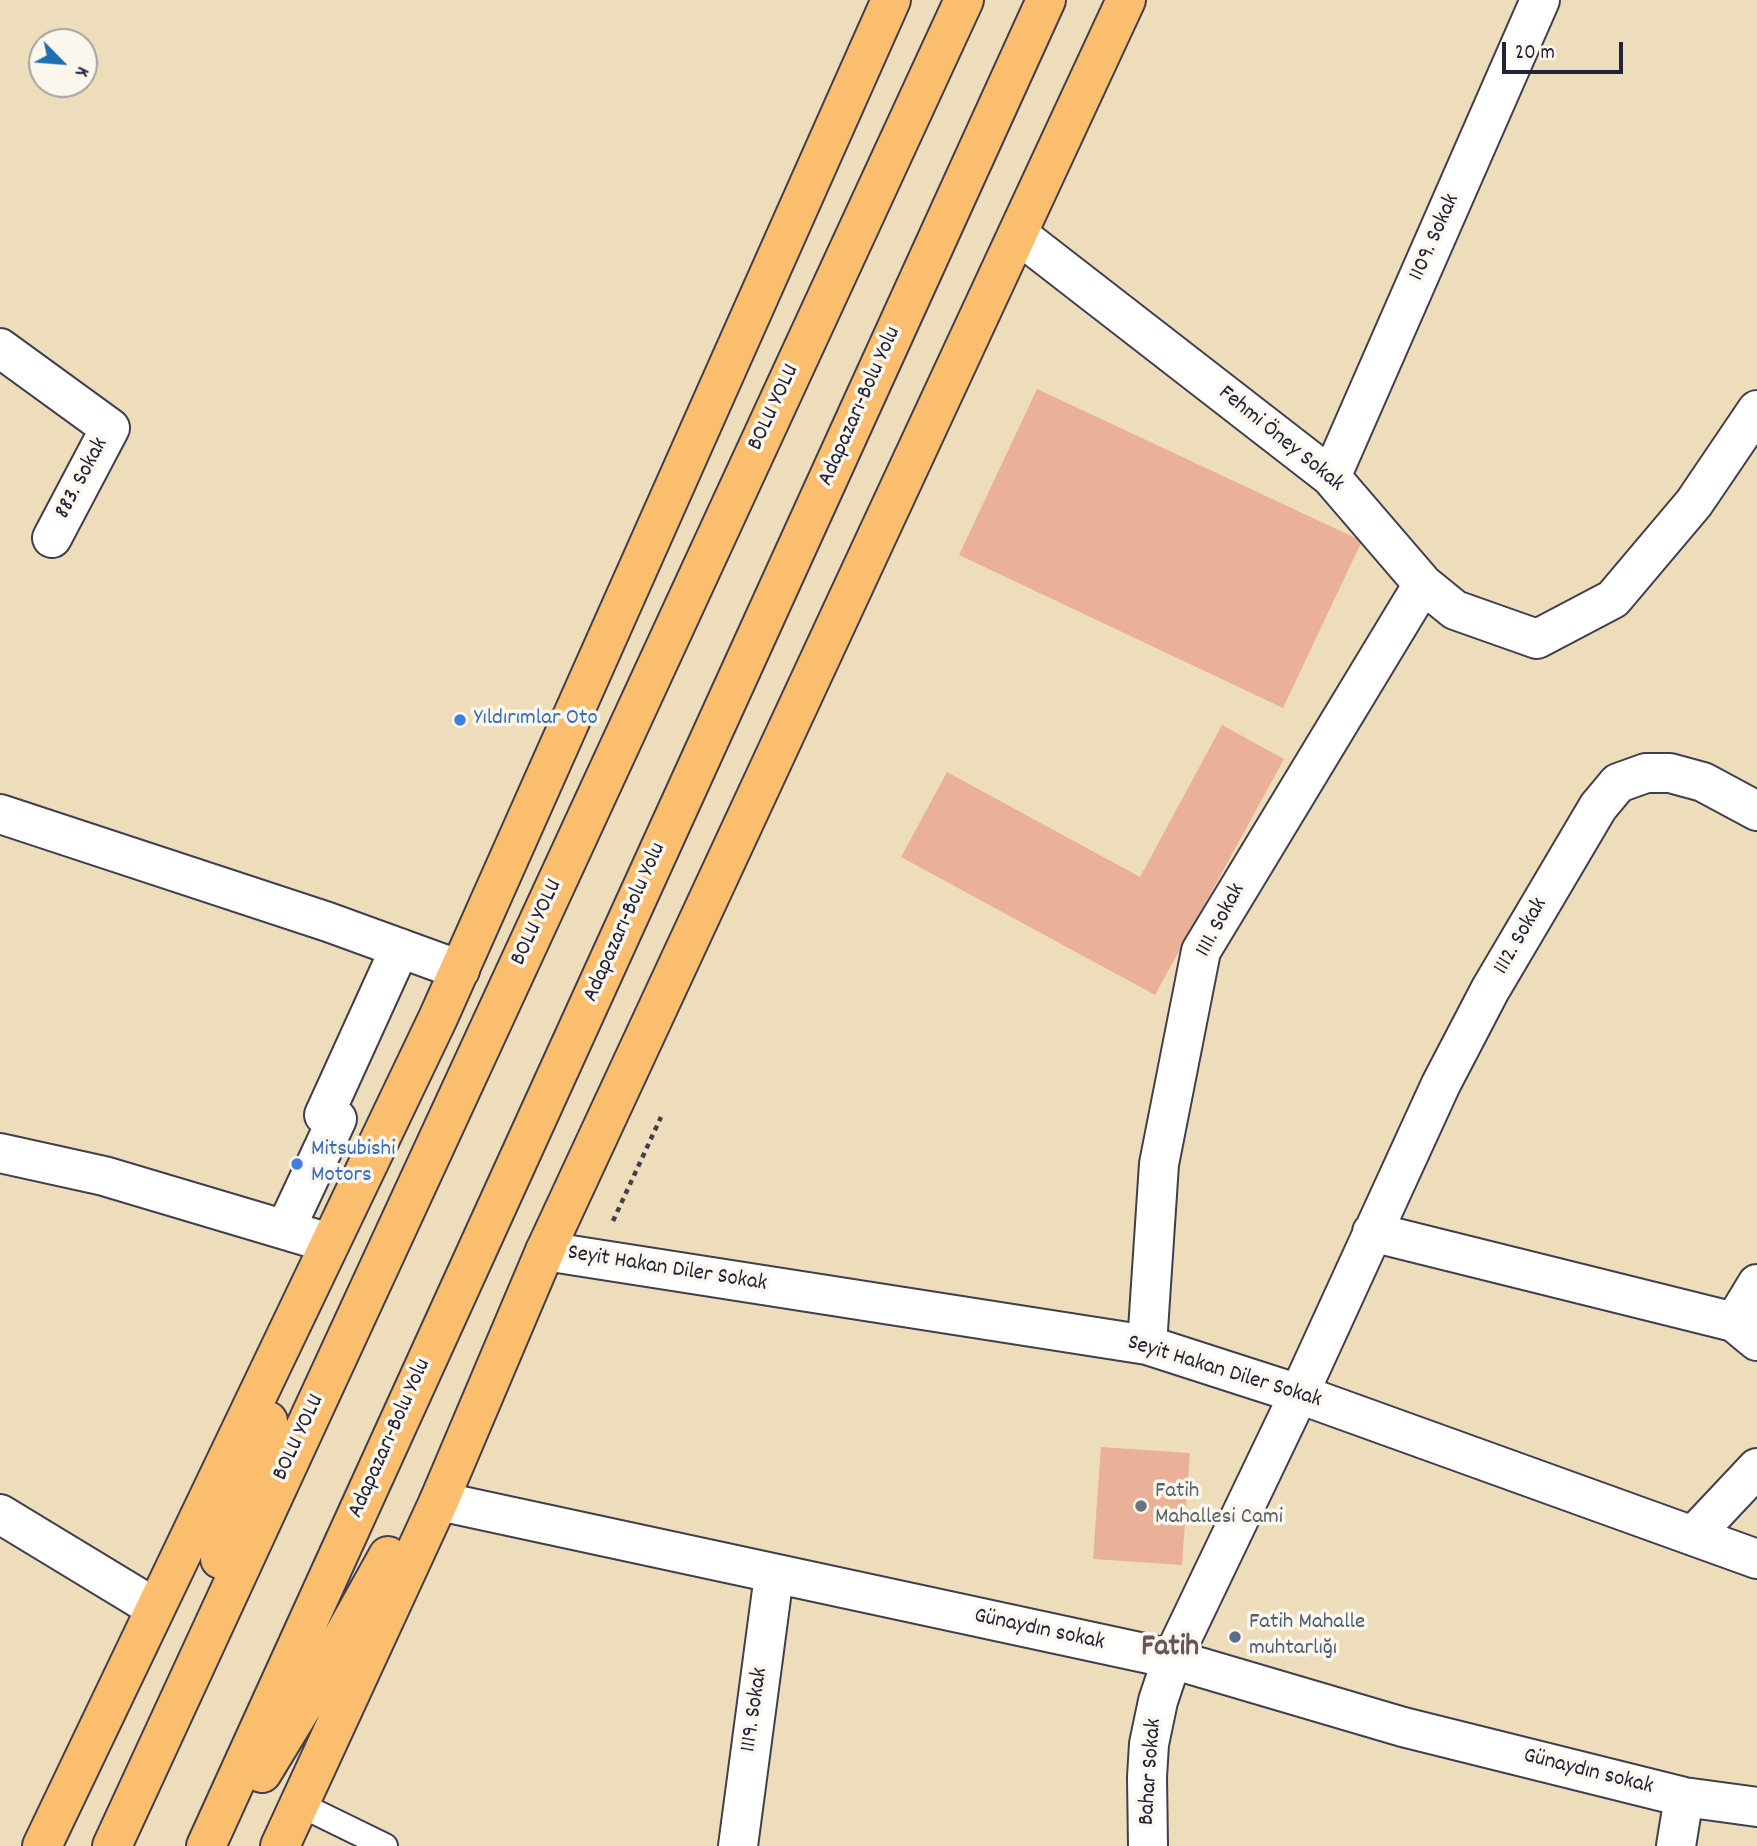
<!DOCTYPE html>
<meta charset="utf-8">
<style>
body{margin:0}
#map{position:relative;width:1757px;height:1846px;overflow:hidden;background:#edb;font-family:Dekko,sans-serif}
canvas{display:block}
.north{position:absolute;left:28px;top:28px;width:70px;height:70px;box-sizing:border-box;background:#fbf7ec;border:2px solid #a4a2a5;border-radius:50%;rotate:115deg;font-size:19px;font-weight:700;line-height:28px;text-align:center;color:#22223b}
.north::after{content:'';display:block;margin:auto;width:24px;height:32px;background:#1f6fb2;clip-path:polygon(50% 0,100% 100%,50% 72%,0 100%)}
.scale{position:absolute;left:1502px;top:42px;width:121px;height:32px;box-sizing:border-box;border:4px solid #22223b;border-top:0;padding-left:9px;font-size:21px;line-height:24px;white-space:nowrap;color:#22223b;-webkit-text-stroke:5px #fbf7ec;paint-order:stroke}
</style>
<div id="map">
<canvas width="1757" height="1846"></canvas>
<div class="north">K</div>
<div class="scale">20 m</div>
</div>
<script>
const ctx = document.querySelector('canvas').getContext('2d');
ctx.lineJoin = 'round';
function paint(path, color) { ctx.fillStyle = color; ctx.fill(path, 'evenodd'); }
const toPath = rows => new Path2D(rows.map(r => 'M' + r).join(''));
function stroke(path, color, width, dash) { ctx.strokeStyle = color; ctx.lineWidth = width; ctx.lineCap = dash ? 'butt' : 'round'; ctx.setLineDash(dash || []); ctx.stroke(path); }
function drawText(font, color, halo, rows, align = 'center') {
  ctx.font = font + ' Dekko,sans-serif'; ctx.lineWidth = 7; ctx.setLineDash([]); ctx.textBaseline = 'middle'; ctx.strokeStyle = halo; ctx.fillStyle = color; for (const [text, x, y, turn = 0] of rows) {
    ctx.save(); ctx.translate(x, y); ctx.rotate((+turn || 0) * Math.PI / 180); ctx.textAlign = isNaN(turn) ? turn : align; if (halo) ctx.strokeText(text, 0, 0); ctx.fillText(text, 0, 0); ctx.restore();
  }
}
const building = toPath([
 [1037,389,1362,541,1283,708,959,555],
 [1222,725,1284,759,1155,995,901,857,947,772,1140,877],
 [1101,1447,1190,1453,1182,1565,1093,1559]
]);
const path = toPath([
 [613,1221,661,1117]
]);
const lane = toPath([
 [299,1804,385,1846]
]);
const street = toPath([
 [1019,235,1331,477,1423,584,1455,610,1537,639,1613,599,1694,503,1757,410],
 [0,348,110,428,52,538],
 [1331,477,1540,0],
 [0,814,328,922,460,970],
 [0,1153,104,1176,329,1243],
 [285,1230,337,1119,324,1115,400,948],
 [1372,1232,1734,1322,1757,1341],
 [545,1251,1147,1345,1299,1394,1757,1559],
 [1734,1322,1757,1284],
 [1147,1345,1159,1164,1201,951,1423,584],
 [439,1501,1172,1659,1403,1727,1684,1797,1757,1807],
 [0,1514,155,1608],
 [1693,1536,1757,1468],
 [738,1846,774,1575],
 [1148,1846,1147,1777,1149,1744,1158,1701,1172,1659,1299,1394,1441,1084,1490,990,1598,807,1618,783,1646,773,1670,773,1703,782,1757,811],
 [1676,1846,1684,1797]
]);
const highway = toPath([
 [220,1559,268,1421],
 [262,1773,324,1671,388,1556],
 [42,1846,438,1018,891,0],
 [112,1846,964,0],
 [206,1846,1046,0],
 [280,1846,439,1501,545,1251,1126,0]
]);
const markers = [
 [460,720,7,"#3f7fe0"],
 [297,1164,7,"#3f7fe0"],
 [1141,1506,7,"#6b7280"],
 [1235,1637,7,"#5c6f8a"]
];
const streetNames = [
 ["1109. Sokak",1436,238,-66],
 ["Adapazarı-Bolu Yolu",861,407,-66],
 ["BOLU YOLU",775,408,-65],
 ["Fehmi Öney Sokak",1280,440,39],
 ["883. Sokak",83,479,-62],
 ["1111. Sokak",1222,921,-62],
 ["BOLU YOLU",538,923,-65],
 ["Adapazarı-Bolu Yolu",626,923,-66],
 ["1112. Sokak",1522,937,-60],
 ["Seyit Hakan Diler Sokak",667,1270,9],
 ["Seyit Hakan Diler Sokak",1224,1373,17],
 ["BOLU YOLU",300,1438,-65],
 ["Adapazarı-Bolu Yolu",391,1439,-66],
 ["Günaydın sokak",1039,1631,12],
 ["1119. Sokak",756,1710,-82],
 ["Bahar Sokak",1152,1772,-86],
 ["Günaydın sokak",1588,1773,14]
];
const shopNames = [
 ["Yıldırımlar Oto",474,720],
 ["Mitsubishi",311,1151],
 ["Motors",311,1177]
];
const worshipNames = [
 ["Fatih",1155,1493],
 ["Mahallesi Cami",1155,1519]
];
const serviceNames = [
 ["Fatih Mahalle",1249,1624],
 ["muhtarlığı",1249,1650]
];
const districtNames = [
 ["Fatih",1170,1650]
];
paint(building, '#eab198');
stroke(lane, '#413e4e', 28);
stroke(street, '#413e4e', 42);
stroke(highway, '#413e4e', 42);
stroke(path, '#413e4e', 4.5, [5, 5]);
stroke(lane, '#fff', 24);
stroke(street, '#fff', 38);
stroke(highway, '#fbbe6e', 38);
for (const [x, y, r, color] of markers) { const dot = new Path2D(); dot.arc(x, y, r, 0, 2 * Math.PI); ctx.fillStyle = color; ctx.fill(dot); stroke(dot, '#fbf7ec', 2.5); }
drawText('23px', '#22223b', '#fbf7ec', streetNames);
drawText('23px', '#366cbe', '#fbf7ec', shopNames, 'left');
drawText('23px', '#5b616d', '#fbf7ec', worshipNames, 'left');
drawText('23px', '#4e5e75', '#fbf7ec', serviceNames, 'left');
drawText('bold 30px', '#68545c', '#fbf7ec', districtNames);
</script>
